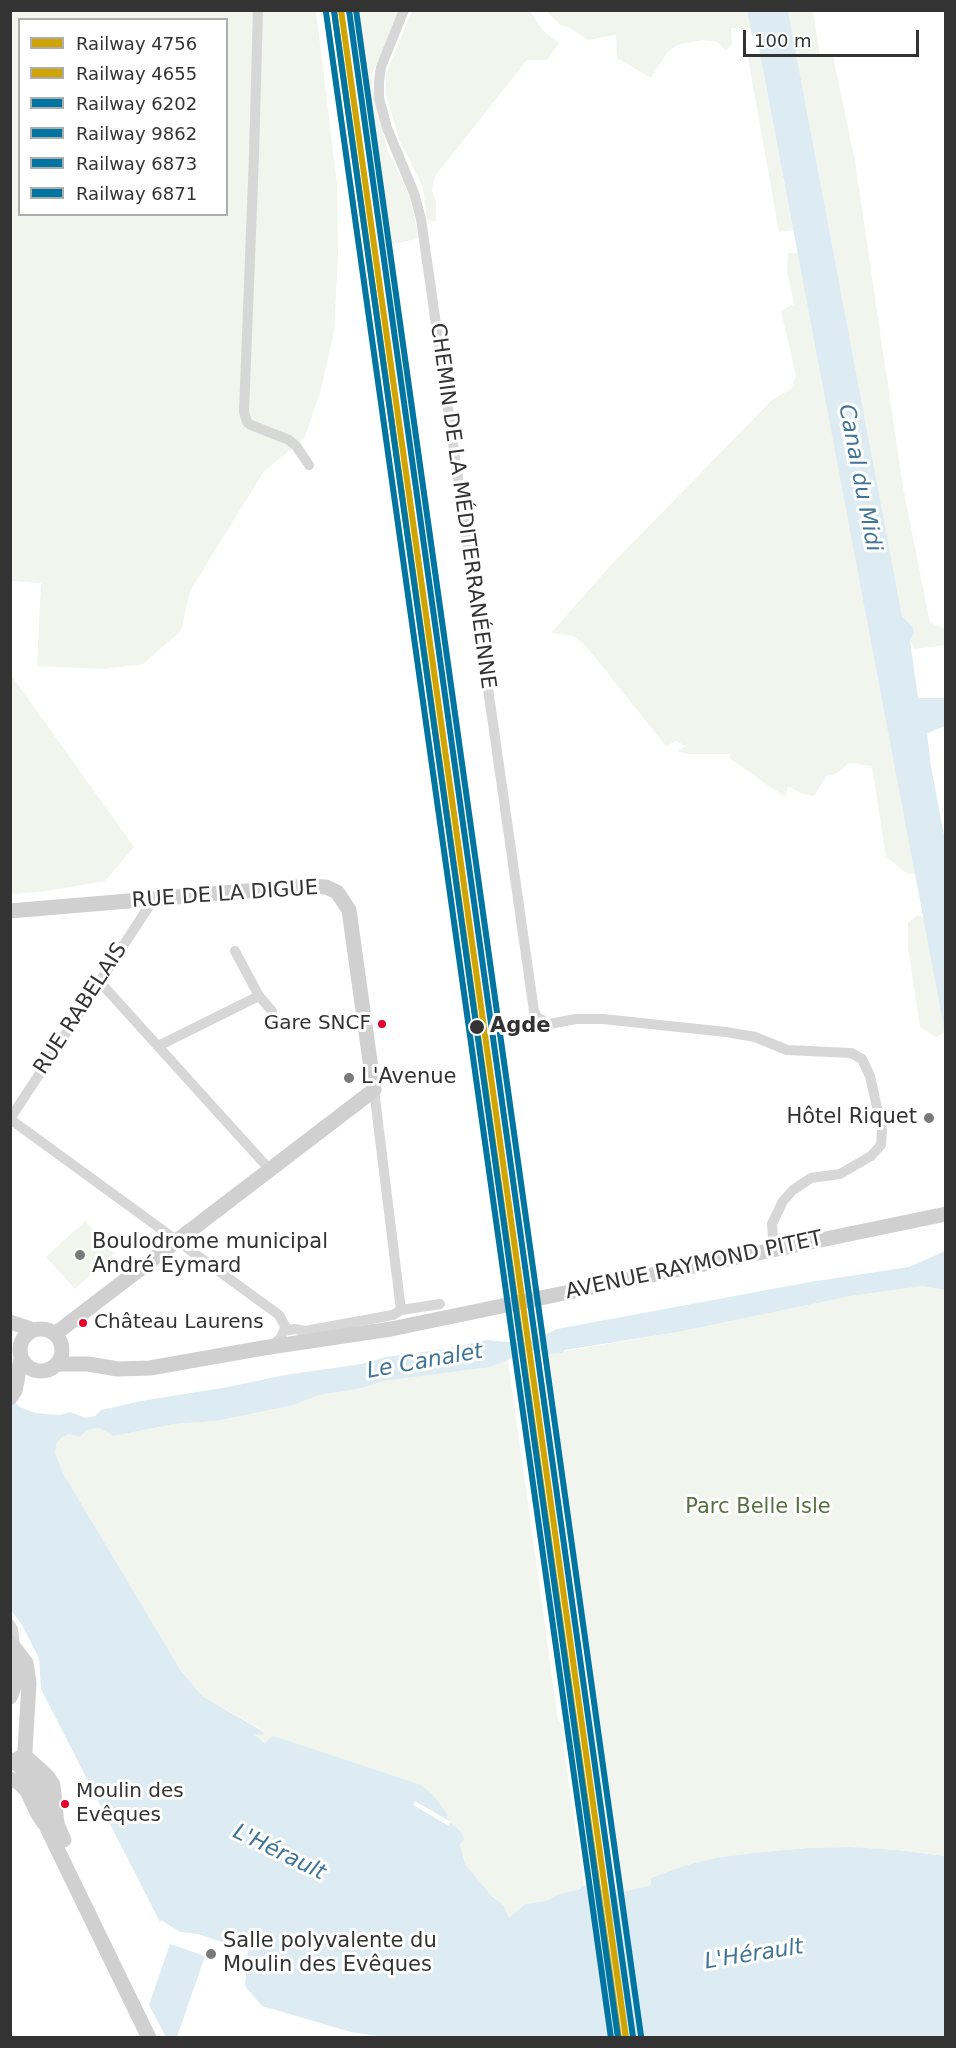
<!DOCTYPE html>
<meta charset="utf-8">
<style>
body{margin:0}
#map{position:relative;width:956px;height:2048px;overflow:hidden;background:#fff;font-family:"DejaVu Sans",sans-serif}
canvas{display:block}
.frame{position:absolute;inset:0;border:12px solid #333;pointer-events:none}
.legend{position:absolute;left:18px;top:18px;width:210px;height:198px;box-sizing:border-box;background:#fff;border:2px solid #adadad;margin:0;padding:8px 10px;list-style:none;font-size:18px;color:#333}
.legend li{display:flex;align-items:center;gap:12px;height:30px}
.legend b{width:30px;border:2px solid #adadad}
.scale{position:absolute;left:743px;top:30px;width:176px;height:27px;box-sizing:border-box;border:3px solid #333;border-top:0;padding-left:8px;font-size:18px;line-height:21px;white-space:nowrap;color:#333;-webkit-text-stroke:4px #fff;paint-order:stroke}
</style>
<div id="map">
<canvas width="956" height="2048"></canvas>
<div class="frame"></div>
<ul class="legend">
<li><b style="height:8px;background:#d0a503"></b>Railway 4756</li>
<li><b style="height:8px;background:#d0a503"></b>Railway 4655</li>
<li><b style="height:8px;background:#0075a1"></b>Railway 6202</li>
<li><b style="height:8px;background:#0075a1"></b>Railway 9862</li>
<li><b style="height:8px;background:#0075a1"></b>Railway 6873</li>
<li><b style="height:8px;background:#0075a1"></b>Railway 6871</li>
</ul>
<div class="scale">100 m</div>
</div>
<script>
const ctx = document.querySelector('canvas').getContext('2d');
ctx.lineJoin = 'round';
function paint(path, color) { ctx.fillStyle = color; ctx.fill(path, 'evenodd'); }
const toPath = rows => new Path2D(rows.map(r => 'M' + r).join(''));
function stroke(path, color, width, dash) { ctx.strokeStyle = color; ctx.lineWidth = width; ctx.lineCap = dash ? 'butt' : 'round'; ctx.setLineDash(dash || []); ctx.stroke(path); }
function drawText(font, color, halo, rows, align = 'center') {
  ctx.font = font + ' "DejaVu Sans",sans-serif'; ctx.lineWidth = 6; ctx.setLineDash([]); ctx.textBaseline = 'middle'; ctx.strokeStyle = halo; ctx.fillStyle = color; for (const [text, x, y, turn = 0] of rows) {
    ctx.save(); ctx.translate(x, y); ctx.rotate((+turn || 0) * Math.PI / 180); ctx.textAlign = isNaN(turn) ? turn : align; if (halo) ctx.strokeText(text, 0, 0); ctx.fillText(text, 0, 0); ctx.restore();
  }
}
const green = toPath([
 [10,11,316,11,337,184,338,257,334,332,320,393,304,439,264,471,190,591,181,631,143,664,104,669,37,666,41,583,11,581],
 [20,20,226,20,226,214,20,214],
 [357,11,400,11,371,77,374,96,387,149,409,195,417,229,417,239,388,245],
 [412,11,530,11,543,31,559,43,547,60,527,60,435,176,432,190,436,203,436,221,427,220,423,187,399,139,386,94,386,74],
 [546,11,747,11,750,29,731,28,732,44,726,51,718,42,702,40,677,45,667,53,651,78,617,58,616,35,588,40,572,29,561,25],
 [788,11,813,11,820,56,833,56,855,162,903,487,930,623,945,628,945,645,915,649,910,641,914,633,913,627,902,616],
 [760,54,793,230,779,232,748,58],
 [788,253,798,253,916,874,908,874,886,857,872,766,849,763,837,773,826,776,814,796,800,793,788,786,785,797,730,759,730,754,687,754,677,751,686,746,676,741,666,746,586,646,574,636,551,633,611,565,772,400,791,389,796,376,781,311,794,304,787,270],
 [11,675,134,847,105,881,40,892,11,894],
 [918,915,924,918,945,1032,936,1037,920,1027,908,947,908,922],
 [85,1221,114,1253,75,1289,46,1257],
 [922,1286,945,1290,945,1856,897,1850,851,1847,808,1848,753,1853,715,1858,683,1866,651,1878,651,1885,619,1893,594,1742,590,1739,586,1715,593,1707,549,1354,678,1332,851,1296],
 [508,1360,558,1720,563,1726,570,1728,571,1734,566,1738,563,1744,584,1886,566,1894,557,1895,546,1901,525,1904,508,1919,496,1898,491,1895,465,1864,460,1844,462,1833,446,1817,266,1743,251,1733,263,1735,264,1731,202,1696,181,1671,63,1473,55,1453,55,1447,61,1438,69,1434,80,1437,87,1430,99,1428,115,1436,174,1424,216,1421,294,1405,317,1395,358,1389,384,1381,490,1367]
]);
const water = toPath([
 [747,11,788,11,902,616,913,627,914,633,910,641,918,698,945,698,945,726,927,733,931,767,945,840,945,1033,757,38,752,36],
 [945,1251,945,1290,922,1286,851,1296,678,1332,565,1350,562,1353,549,1354,534,1350,519,1353,508,1360,490,1367,384,1381,358,1389,318,1395,294,1405,216,1421,174,1424,114,1436,99,1428,87,1430,80,1437,69,1434,61,1438,56,1445,55,1453,63,1473,181,1671,202,1696,264,1732,263,1735,253,1734,265,1743,273,1736,421,1785,432,1794,448,1815,446,1817,462,1833,464,1840,460,1844,465,1864,491,1895,504,1906,509,1918,525,1904,546,1901,557,1895,580,1889,582,1886,594,1885,611,1895,651,1885,651,1878,683,1866,715,1858,753,1853,808,1848,851,1847,897,1850,945,1856,945,2037,392,2038,351,2032,262,2006,245,1986,248,1948,243,1949,198,1934,180,1932,161,1920,160,1922,41,1689,39,1658,22,1625,11,1610,11,1398,20,1407,35,1413,59,1415,70,1412,86,1418,95,1416,101,1410,141,1401,228,1387,285,1375,362,1364,386,1357,445,1349,487,1340,517,1343,532,1341,557,1329,810,1282,909,1267],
 [170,1944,205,1956,177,2037,166,2037,149,2005]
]);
const pier = toPath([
 [415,1801,451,1822,449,1826,413,1805]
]);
const minor = toPath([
 [258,10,254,155,244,412,247,422,251,425,289,440,296,446,309,465],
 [404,10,381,67,379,82,379,98,387,128,414,193,421,219,534,1011,537,1017,549,1024,576,1019,603,1019,726,1032,755,1037,787,1050,851,1053,862,1059,870,1076,882,1130,881,1145,871,1156,840,1174,811,1178,793,1190,783,1201,772,1224,774,1250],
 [153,900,10,1119,279,1315,285,1326,284,1331,280,1339,271,1346],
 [235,951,259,996,272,1011],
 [99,981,270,1170],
 [158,1046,259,996],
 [374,1090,401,1310],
 [284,1331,295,1329,305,1331,393,1315,401,1310,440,1304],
 [10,1624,13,1629,15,1646]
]);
const secondary = toPath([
 [10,911,306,886,326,887,337,892,349,910,374,1090,55,1334],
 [10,1322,34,1330],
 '20 1350a21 21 0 1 1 42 0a21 21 0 1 1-42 0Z',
 [57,1364,88,1364,118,1369,150,1368,263,1348,391,1329,946,1214],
 [10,1398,15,1391,21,1359],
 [10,1642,26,1663,29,1683,25,1751,24,1755,16,1760],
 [10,1660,16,1671,17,1679,10,1697],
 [24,1755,47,1776,53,1785,57,1824,64,1840],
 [13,1761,35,1778,41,1787,47,1828,149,2038],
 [10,1779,18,1782,27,1791,38,1814,44,1823]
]);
const rail1 = toPath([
 [334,10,619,2038]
]);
const rail2 = toPath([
 [341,10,626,2038]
]);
const rail3 = toPath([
 [334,11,618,2038]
]);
const rail4 = toPath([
 [349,10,633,2037]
]);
const rail5 = toPath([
 [326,12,611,2038]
]);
const rail6 = toPath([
 [356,10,641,2036]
]);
const markers = [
 [382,1024,5,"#e4002b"],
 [477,1027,8,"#333"],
 [349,1078,6,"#7a7a7a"],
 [929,1118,6,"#7a7a7a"],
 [80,1255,6,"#7a7a7a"],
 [83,1323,5,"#e4002b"],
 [65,1804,5,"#e4002b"],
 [211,1954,6,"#7a7a7a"]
];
const busNames = [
 ["Gare SNCF",371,1024,"right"],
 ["Château Laurens",94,1323],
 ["Moulin des",76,1792],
 ["Evêques",76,1816]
];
const streetNames = [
 ["CHEMIN DE LA MÉDITERRANÉENNE",462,506,82],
 ["RUE DE LA DIGUE",225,895,-4],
 ["RUE RABELAIS",81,1009,-57],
 ["AVENUE RAYMOND PITET",694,1266,-12]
];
const stopNames = [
 ["Agde",490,1027]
];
const poiNames = [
 ["L'Avenue",361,1078],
 ["Hôtel Riquet",917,1118,"right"],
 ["Boulodrome municipal",92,1243],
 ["André Eymard",92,1267],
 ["Salle polyvalente du",223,1942],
 ["Moulin des Evêques",223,1966]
];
const parkNames = [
 ["Parc Belle Isle",758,1508]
];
const waterNames = [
 ["Canal du Midi",859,478,79],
 ["Le Canalet",425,1362,-10],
 ["L'Hérault",279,1853,26],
 ["L'Hérault",754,1955,-9]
];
paint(green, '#f1f5ed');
paint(water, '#ddebf3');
paint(pier, '#fff');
stroke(minor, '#d7d7d7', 10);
stroke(secondary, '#d0d0d0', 15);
stroke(rail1, '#d0a503', 6);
stroke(rail2, '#d0a503', 6);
stroke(rail3, '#0075a1', 6);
stroke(rail4, '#0075a1', 6);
stroke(rail5, '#0075a1', 6);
stroke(rail6, '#0075a1', 6);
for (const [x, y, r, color] of markers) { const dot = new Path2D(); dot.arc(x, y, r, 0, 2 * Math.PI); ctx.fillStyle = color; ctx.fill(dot); stroke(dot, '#fff', 2); }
drawText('20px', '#333', '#fff', busNames, 'left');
drawText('21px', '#333', '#fff', streetNames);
drawText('bold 21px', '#333', '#fff', stopNames, 'left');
drawText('21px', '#333', '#fff', poiNames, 'left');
drawText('21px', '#56703f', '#fff', parkNames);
drawText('italic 22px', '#3f7597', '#fff', waterNames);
</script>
